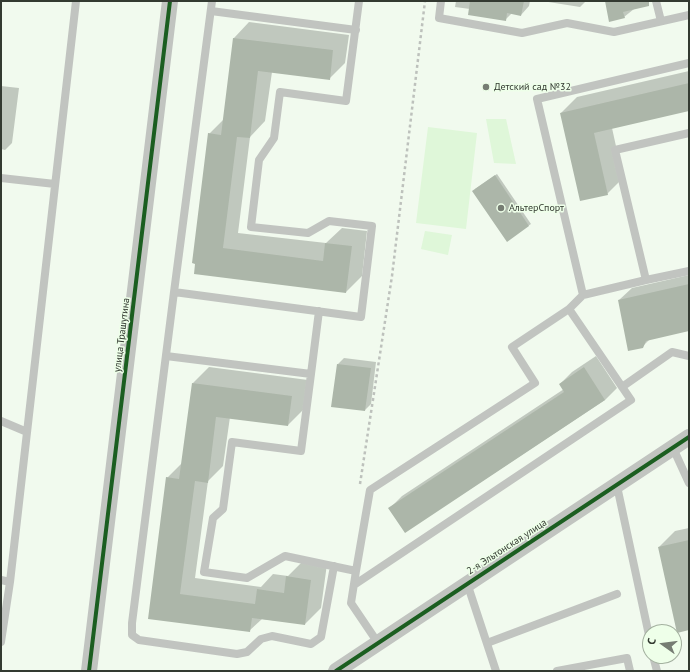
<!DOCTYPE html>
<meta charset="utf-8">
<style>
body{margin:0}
#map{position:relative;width:690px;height:672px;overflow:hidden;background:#f1faee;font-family:"PT Sans",sans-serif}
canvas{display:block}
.frame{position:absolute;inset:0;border:2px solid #333a31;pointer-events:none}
.north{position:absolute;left:642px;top:624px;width:40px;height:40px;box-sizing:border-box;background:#eeffe9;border:1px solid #a3b09f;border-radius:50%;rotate:284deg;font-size:11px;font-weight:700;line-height:16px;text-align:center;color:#333a31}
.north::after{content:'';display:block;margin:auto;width:14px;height:18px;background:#767d73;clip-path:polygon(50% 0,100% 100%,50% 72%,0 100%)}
</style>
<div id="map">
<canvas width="690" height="672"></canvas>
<div class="frame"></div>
<div class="north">С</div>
</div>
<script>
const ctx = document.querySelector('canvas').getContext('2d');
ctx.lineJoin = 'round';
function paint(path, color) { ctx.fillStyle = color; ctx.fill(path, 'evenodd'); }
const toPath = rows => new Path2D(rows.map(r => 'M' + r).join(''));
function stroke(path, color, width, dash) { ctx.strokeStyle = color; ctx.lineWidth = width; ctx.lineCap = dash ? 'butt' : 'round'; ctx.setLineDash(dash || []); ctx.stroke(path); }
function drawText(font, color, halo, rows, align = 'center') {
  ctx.font = font + ' "PT Sans",sans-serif'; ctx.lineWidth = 3; ctx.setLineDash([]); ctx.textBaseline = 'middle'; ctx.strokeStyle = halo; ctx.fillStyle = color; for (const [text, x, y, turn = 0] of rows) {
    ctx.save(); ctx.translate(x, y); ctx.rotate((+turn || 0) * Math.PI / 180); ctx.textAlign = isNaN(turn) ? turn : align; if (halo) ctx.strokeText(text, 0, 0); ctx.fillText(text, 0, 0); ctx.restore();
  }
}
const green = toPath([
 [486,119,506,119,516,164,494,163],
 [428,127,477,133,466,229,416,223],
 [425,231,452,235,448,255,421,249]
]);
const shadow = toPath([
 [456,1,530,1,529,6,521,15,512,13,505,20,470,9,455,7],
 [542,1,586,1,580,7],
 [606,1,644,1,624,17],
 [249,22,349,35,345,63,329,79,272,72,265,121,250,137,238,233,326,243,342,228,367,231,362,276,346,292,195,273,209,134,224,119,234,38],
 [689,71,689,110,612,128,623,178,607,194,561,113,577,97],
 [1,86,19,88,12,143,5,150,1,149],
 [497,174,531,224,507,240,475,189],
 [689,275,689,330,650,339,642,347,619,300,632,288],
 [596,356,617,388,605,400,405,532,390,508,402,496,564,389,560,384,572,372],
 [344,358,376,362,371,404,365,410,338,364],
 [209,367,308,380,304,409,288,425,230,417,223,466,208,481,195,578,261,587,273,574,288,576,303,561,327,564,321,608,305,624,262,619,249,631,149,618,167,478,182,463,193,383],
 [689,528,689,629,659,547,675,531]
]);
const building = toPath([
 [470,1,524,1,521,16,507,13,506,21,468,15],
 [605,1,649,1,649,6,623,12,625,18,609,22],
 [233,38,333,50,330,80,258,71,250,138,237,137,223,248,323,261,325,243,352,246,346,293,194,274,195,264,192,263,208,133,221,135],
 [689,83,689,111,594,133,608,195,580,201,560,113],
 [495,175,529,226,507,242,472,191],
 [689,284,689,331,646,341,643,348,628,351,618,300],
 [337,364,371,368,365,411,331,407],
 [584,367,605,400,405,533,388,508,564,392,559,384],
 [192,383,292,396,288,426,216,417,208,483,195,481,180,594,255,604,257,589,284,593,286,576,311,580,305,625,252,618,250,632,148,619,166,477,179,479],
 [689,540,689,630,677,633,658,547]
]);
const path = toPath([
 [360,484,392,276,425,1]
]);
const service = toPath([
 [212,1,174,292,361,317,372,226,329,221,308,233,251,227,259,160,274,138,280,92,346,101,359,1],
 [441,1,439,18,522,33,567,23,614,32,689,15],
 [656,1,661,21],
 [211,11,356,30],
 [1,178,55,184],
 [646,280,689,271],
 [174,292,132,623,132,635,139,640,237,654,247,652,261,639,272,636,311,644,321,637,334,566],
 [583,295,537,99,689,63],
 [569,309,583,295,646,280,615,150,689,133],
 [166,356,311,374,301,451,232,442,223,509,213,518,204,572,247,578,285,556,356,571,351,603,378,643],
 [311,374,319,311],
 [622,387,672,352,689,356],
 [1,421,27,432],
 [673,448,689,483],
 [617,486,650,640],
 [1,580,10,582],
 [467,583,496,671],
 [354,585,631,400,569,309,512,347,535,383,370,490,356,571],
 [1,642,10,582,76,1],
 [487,643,617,594],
 [653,656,657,671],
 [557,671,627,658,630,671]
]);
const minor = toPath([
 [89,671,170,1],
 [336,671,689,437]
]);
const cycleway = toPath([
 [89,671,170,1],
 [336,671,689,437]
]);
const markers = [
 [486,87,4,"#767d73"],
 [501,208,4,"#767d73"]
];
const poiNames = [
 ["Детский сад №32",494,87],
 ["АльтерСпорт",509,208]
];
const streetNames = [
 ["улица Трашутина",122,335,-83],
 ["2-я Эльтонская улица",507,547,-33]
];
paint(green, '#dff7d9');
paint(shadow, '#0003');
paint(building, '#acb6a9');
stroke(path, '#bdc1bc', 2.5, [3, 3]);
stroke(service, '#c1c4c0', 8);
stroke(minor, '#c1c4c0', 16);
stroke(cycleway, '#1b5e20', 4);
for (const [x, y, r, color] of markers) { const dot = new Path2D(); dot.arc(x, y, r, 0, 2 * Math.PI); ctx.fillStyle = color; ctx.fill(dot); stroke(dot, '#eeffe9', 1.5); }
drawText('10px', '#333a31', '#eeffe9', poiNames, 'left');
drawText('10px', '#333a31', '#eeffe9', streetNames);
</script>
